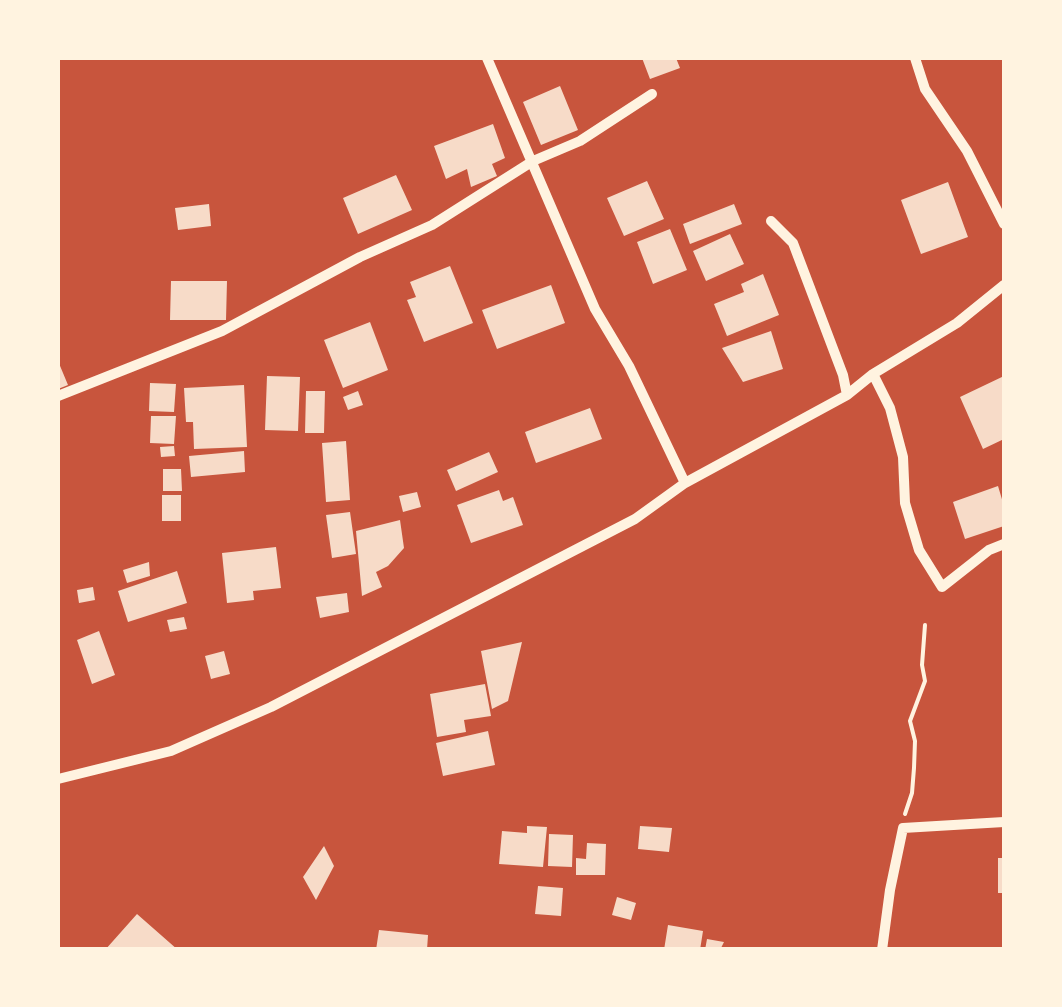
<!DOCTYPE html>
<style>
body{margin:0}
#map{position:relative;width:1062px;height:1007px;overflow:hidden;background:#c8553d;font-family:"Asap Condensed",sans-serif}
canvas{display:block}
.frame{position:absolute;inset:0;border:60px solid #fff3e0;pointer-events:none}
</style>
<div id="map">
<canvas width="1062" height="1007"></canvas>
<div class="frame"></div>
</div>
<script>
const ctx = document.querySelector('canvas').getContext('2d');
ctx.lineJoin = 'round';
function paint(path, color) { ctx.fillStyle = color; ctx.fill(path, 'evenodd'); }
const toPath = rows => new Path2D(rows.map(r => 'M' + r).join(''));
function stroke(path, color, width, dash) { ctx.strokeStyle = color; ctx.lineWidth = width; ctx.lineCap = dash ? 'butt' : 'round'; ctx.setLineDash(dash || []); ctx.stroke(path); }
const building = toPath([
 [642,58,676,58,680,68,650,79],
 [560,86,578,130,541,145,523,102],
 [493,124,505,158,492,164,497,176,471,187,467,169,446,179,434,146],
 [396,175,412,210,358,234,343,198],
 [647,181,664,219,624,236,607,198],
 [948,182,968,237,921,254,901,200],
 [209,204,211,226,178,230,175,208],
 [734,204,742,224,690,244,683,224],
 [670,229,687,270,653,284,637,242],
 [730,234,744,264,706,281,693,251],
 [450,266,473,323,424,342,407,300,416,297,410,282],
 [763,274,779,315,727,336,714,304,744,292,741,284],
 [171,281,227,281,226,320,170,320],
 [551,285,565,323,497,349,482,310],
 [370,322,388,370,343,388,324,340],
 [771,331,783,369,743,382,722,348],
 [58,361,68,385,58,389],
 [267,376,300,377,298,431,265,430],
 [1004,376,1004,439,983,449,960,397],
 [150,383,176,384,174,412,149,411],
 [244,385,247,447,194,449,193,422,186,422,184,388],
 [306,391,325,391,324,433,305,433],
 [358,391,363,405,348,410,343,397],
 [590,408,602,439,536,463,525,432],
 [151,416,176,416,174,444,150,443],
 [346,441,350,500,326,502,322,443],
 [174,446,175,456,161,457,160,447],
 [244,451,245,472,191,477,189,456],
 [489,452,498,472,456,491,447,470],
 [163,469,181,469,182,491,163,491],
 [998,486,1004,506,1004,526,965,539,953,502],
 [499,490,503,501,513,497,523,525,471,543,457,505],
 [417,492,421,507,403,512,399,496],
 [162,495,181,495,181,521,162,521],
 [350,512,356,554,332,558,326,515],
 [400,520,404,548,388,566,376,572,382,587,362,596,356,531],
 [276,547,281,588,253,591,254,600,227,603,222,553],
 [149,562,150,576,127,583,123,570],
 [177,571,187,603,128,622,118,591],
 [93,587,95,600,79,603,77,590],
 [347,593,349,612,320,618,316,597],
 [184,617,187,629,170,632,167,620],
 [99,631,115,675,92,684,77,640],
 [522,642,508,701,492,709,481,651],
 [224,651,230,674,211,679,205,656],
 [485,684,491,716,464,720,466,732,437,737,430,694],
 [488,731,495,765,443,776,436,743],
 [527,826,547,827,543,867,499,864,502,831,527,833],
 [640,826,672,828,669,852,638,849],
 [549,834,573,835,572,867,548,866],
 [587,843,606,844,605,875,576,875,576,858,586,859],
 [324,846,334,866,316,900,303,877],
 [998,858,1004,858,1004,893,998,893],
 [538,886,563,888,561,916,535,914],
 [617,897,636,903,631,920,612,915],
 [137,914,178,950,105,950],
 [668,925,703,931,700,950,664,950],
 [379,930,428,935,427,950,376,950],
 [707,939,724,942,720,950,705,950]
]);
const path = toPath([
 [905,814,912,793,914,768,915,741,910,721,925,681,922,665,925,625]
]);
const minor = toPath([
 [487,58,595,309,629,366,685,483],
 [915,58,925,89,967,151,1004,224],
 [771,221,793,243,843,375,847,395],
 [873,374,890,408,903,457,905,503,919,550,942,587,989,550,1004,544],
 [58,396,222,331,360,257,432,225,533,161,580,141,652,94],
 [58,779,171,751,271,707,635,519,685,483,847,395,873,374,957,323,1004,285],
 [882,950,890,890,903,828,1004,822]
]);
paint(building, '#f7dbc8');
stroke(path, '#fff3e0', 4);
stroke(minor, '#fff3e0', 10);
</script>
